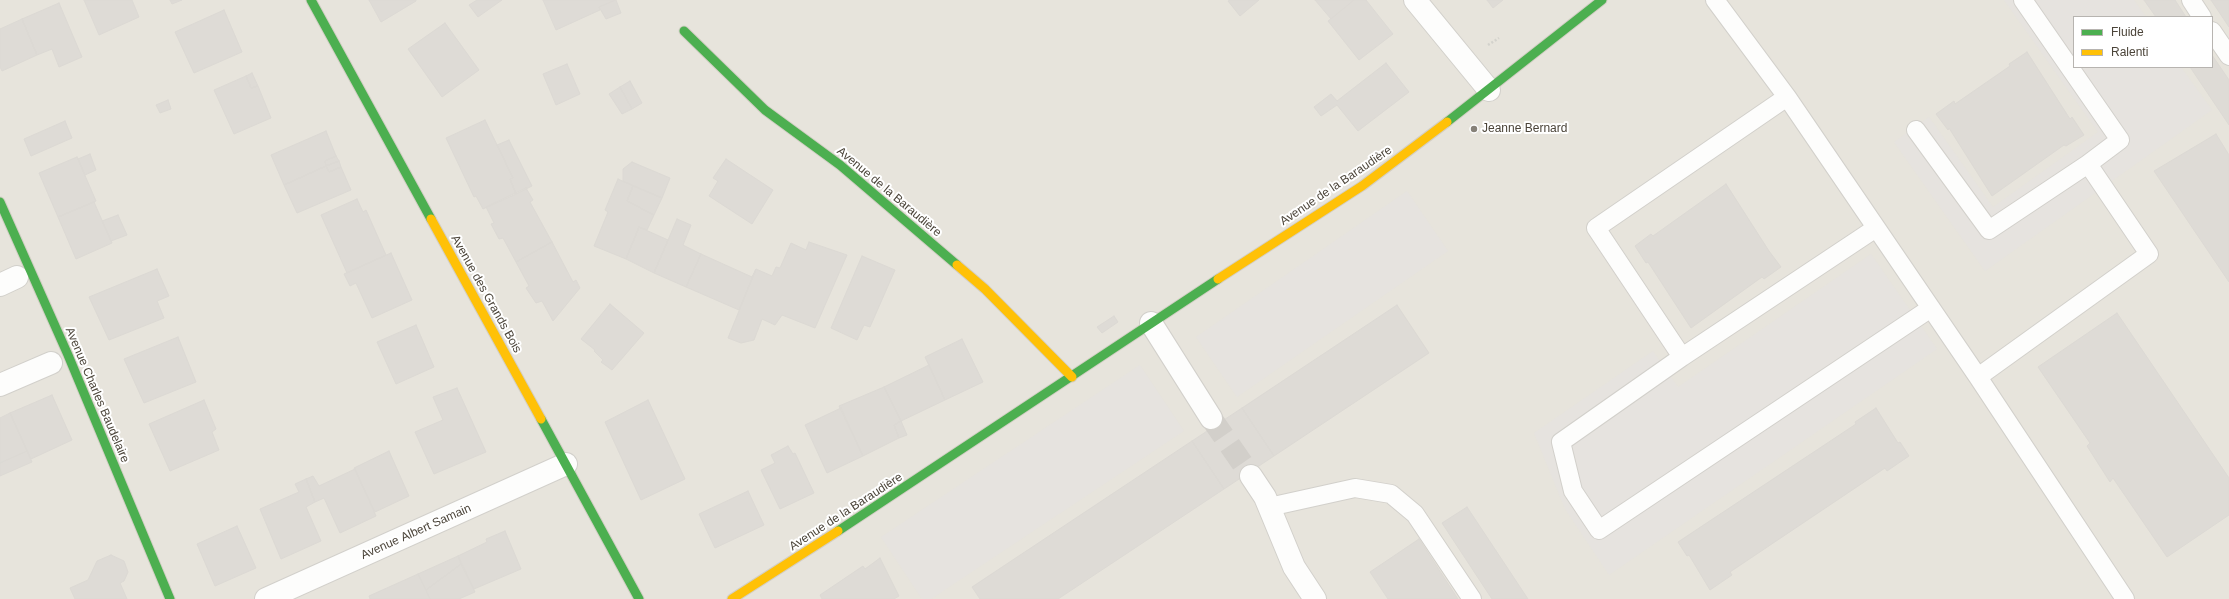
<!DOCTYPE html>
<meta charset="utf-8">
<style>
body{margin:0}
#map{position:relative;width:2229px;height:599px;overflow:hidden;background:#f4f2ee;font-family:Helvetica,sans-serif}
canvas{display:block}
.legend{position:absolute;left:2073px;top:16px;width:140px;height:52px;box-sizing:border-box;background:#fff;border:1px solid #b7b4b0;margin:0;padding:5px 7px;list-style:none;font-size:12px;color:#4b4439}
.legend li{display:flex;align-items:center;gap:8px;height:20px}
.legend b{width:20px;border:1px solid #b7b4b0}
</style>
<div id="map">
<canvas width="2229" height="599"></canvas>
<ul class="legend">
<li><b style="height:5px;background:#4caf50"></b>Fluide</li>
<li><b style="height:5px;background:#ffc107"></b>Ralenti</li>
</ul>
</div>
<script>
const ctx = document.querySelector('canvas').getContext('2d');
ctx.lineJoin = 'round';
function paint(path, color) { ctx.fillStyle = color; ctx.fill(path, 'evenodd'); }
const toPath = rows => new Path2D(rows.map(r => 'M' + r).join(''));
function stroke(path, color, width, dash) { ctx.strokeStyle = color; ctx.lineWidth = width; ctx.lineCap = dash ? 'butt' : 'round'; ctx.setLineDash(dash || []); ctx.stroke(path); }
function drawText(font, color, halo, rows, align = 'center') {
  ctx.font = font + ' Helvetica,sans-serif'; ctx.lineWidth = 4; ctx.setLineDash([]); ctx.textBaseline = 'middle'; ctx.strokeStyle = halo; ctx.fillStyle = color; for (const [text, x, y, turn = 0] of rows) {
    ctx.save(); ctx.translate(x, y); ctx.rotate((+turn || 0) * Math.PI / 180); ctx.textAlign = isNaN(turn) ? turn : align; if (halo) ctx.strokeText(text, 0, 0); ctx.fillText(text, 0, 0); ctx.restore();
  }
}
const residential = toPath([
 [0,0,2229,0,2229,599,0,599],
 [2074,17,2212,17,2212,67,2074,67]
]);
const parking = toPath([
 [2004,0,2134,0,2146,17,2074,17,2074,67,2181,67,2212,110,1985,271,1894,142,1929,117,1993,207,2098,132],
 [1407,191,1448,251,1237,397,1196,337],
 [1871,254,1937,349,1609,575,1565,509,1534,433,1653,351,1678,387],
 [1140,365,1184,431,931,599,922,599,881,537]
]);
const building = toPath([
 [84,0,132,0,139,17,99,35,84,0],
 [170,0,182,0,172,4,170,0],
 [369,0,416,0,416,1,381,22,369,0],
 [477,0,502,0,478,17,469,5,477,0],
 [543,0,615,0,599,7,600,10,556,30,543,0],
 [616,0,621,13,606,19,599,7,616,0],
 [1230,0,1259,0,1240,16,1228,1,1230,0],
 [1315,0,1354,0,1331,19,1315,0],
 [1354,0,1366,0,1393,34,1359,60,1328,21,1354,0],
 [1487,0,1503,0,1493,8,1487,0],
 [2144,0,2175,0,2186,17,2156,17,2144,0],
 [2211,0,2229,0,2229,27,2211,0],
 [59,3,82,57,59,67,52,49,37,55,22,19,59,3],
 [224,10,242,52,194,73,175,32,224,10],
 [22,19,37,55,2,71,0,67,0,29,22,19],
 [445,23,479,70,442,97,408,49,445,23],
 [2027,52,2070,119,2072,117,2084,135,2066,146,2064,145,1992,196,1949,128,1948,130,1936,114,1954,101,1955,104,2010,66,2009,64,2027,52],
 [2212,55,2229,80,2229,125,2190,67,2212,67,2212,55],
 [1386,63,1409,92,1358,131,1337,105,1321,116,1314,107,1331,94,1337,101,1386,63],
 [567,64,580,94,556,105,543,74,567,64],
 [252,73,258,86,251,88,246,76,252,73],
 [246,76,251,88,258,86,271,118,234,134,214,90,246,76],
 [630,81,642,103,632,109,620,87,630,81],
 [620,87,632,109,622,114,609,94,620,87],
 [168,100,171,109,160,113,156,105,168,100],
 [485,120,513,178,510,179,516,194,483,209,476,196,474,197,446,138,485,120],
 [65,121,72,138,31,156,24,139,65,121],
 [326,131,336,156,325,161,326,166,284,185,271,155,326,131],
 [2216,134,2229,155,2229,282,2154,171,2216,134],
 [509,140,532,186,516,194,510,179,513,178,497,145,509,140],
 [90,154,96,170,85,175,78,159,90,154],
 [336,156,339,161,326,166,325,161,336,156],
 [77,157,96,201,58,217,39,173,77,157],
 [726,159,773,190,752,224,709,196,718,181,713,178,726,159],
 [339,161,341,167,329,172,326,166,339,161],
 [632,162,670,178,662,198,623,181,623,169,632,162],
 [326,166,329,172,341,167,351,190,297,213,284,185,326,166],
 [618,179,633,186,627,201,654,215,647,230,639,227,626,259,594,246,608,212,605,210,618,179],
 [1726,184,1769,251,1781,267,1764,279,1762,277,1691,328,1648,262,1646,263,1635,246,1651,234,1653,236,1726,184],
 [633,186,662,198,654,215,627,201,633,186],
 [526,188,533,200,530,202,552,242,516,262,503,238,499,239,491,224,494,223,486,207,526,188],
 [357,199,363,212,366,210,386,255,347,273,321,215,357,199],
 [94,202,112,243,76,259,58,217,94,202],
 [118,215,127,235,111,241,102,221,118,215],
 [677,219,691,225,683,245,701,254,686,287,654,273,677,219],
 [639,227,668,240,654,273,626,259,639,227],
 [552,242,573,282,576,280,580,288,553,321,542,301,536,303,526,288,529,286,516,262,552,242],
 [809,242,847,255,815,328,782,315,775,325,762,319,754,340,741,343,728,338,756,269,772,276,776,267,780,268,791,243,806,250,809,242],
 [391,253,412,300,372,318,356,283,350,286,344,274,391,253],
 [701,254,752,277,756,269,739,310,686,287,701,254],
 [862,256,895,270,870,327,864,325,857,340,831,328,862,256],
 [157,269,169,296,157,301,164,318,109,340,89,297,157,269],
 [610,304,644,333,612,370,601,362,603,360,594,351,595,350,581,339,610,304],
 [1397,305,1429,353,1274,456,1242,408,1397,305],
 [2117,313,2229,478,2229,515,2167,557,2113,478,2110,482,2087,446,2090,443,2038,367,2117,313],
 [1114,316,1118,322,1102,333,1097,327,1114,316],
 [416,325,434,367,396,384,377,342,416,325],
 [178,337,196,382,144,403,124,359,178,337],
 [962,339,983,382,945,400,925,357,962,339],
 [929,365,945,400,901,421,884,387,929,365],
 [884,387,901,421,894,425,899,438,863,456,839,406,884,387],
 [457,388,486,452,434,474,415,432,443,420,433,397,457,388],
 [52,395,72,440,31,459,10,413,52,395],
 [204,400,216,429,212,432,219,450,170,471,149,424,204,400],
 [648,400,685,479,641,500,605,422,648,400],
 [841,408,863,456,827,473,805,425,841,408],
 [1242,408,1274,456,1224,489,1192,441,1242,408],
 [1876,408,1898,443,1900,442,1909,456,1887,471,1885,468,1730,572,1732,575,1710,590,1689,555,1687,556,1678,542,1856,424,1855,422,1876,408],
 [10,413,27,451,0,463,0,418,10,413],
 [901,421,907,435,899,438,894,425,901,421],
 [1192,441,1224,489,1058,599,980,599,972,587,1192,441],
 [788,446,793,454,795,453,814,493,780,509,761,470,775,463,771,455,788,446],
 [27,451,32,462,0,476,0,463,27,451],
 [389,451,409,496,375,512,354,468,389,451],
 [355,469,376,516,340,533,324,498,315,502,306,479,313,476,319,486,355,469],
 [306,479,315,502,306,507,321,541,281,559,260,509,299,492,295,484,306,479],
 [748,491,764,525,715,548,699,514,748,491],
 [1467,507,1528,599,1492,599,1442,523,1467,507],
 [237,526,256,568,215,586,197,544,237,526],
 [505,531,521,569,474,589,458,556,487,542,486,539,505,531],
 [1419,539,1458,599,1388,599,1370,572,1419,539],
 [111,555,124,561,128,572,124,581,120,583,127,599,75,599,70,588,88,580,97,561,111,555],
 [458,556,461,564,426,590,418,574,458,556],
 [880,558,899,596,894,599,822,599,820,595,863,566,865,569,880,558],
 [461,564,475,592,459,599,430,599,426,590,461,564],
 [418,574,430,599,370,599,369,596,418,574]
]);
const streetTunnel = toPath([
 [1211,418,1251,476]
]);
const path = toPath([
 [1488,45,1499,38]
]);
const lane = toPath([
 [1715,0,1787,97,1978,377,2125,599],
 [2191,0,2202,17],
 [2212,31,2229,56],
 [1916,130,1989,230,2088,164],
 [1876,228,1682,357,1561,442,1573,491,1599,530,1931,308],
 [1682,357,1596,228,1787,97],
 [1978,377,2149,254,2088,164,2120,140,2023,0],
 [1269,507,1355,488,1391,494,1415,514,1472,599]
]);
const street = toPath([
 [1415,0,1489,90],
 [0,285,17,277],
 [1151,323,1211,418],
 [0,385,51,363],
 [1251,476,1265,497,1294,567,1315,599],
 [266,599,566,464]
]);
const fast = toPath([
 [311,0,431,219],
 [684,31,765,110,840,165,957,265],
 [1447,122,1602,0],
 [0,202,68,355,170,599],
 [541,419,639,599],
 [838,531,1218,279]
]);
const slow = toPath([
 [431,219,541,419],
 [957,265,985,289,1072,377],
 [1218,279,1362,186,1447,122],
 [732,599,838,531]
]);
const markers = [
 [1474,129,4,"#868178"]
];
const poiNames = [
 ["Jeanne Bernard",1482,129]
];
const streetNames = [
 ["Avenue de la Baraudière",1336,186,-34],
 ["Avenue de la Baraudière",889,192,40],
 ["Avenue des Grands Bois",486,294,61],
 ["Avenue Charles Baudelaire",97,395,67],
 ["Avenue de la Baraudière",846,512,-33],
 ["Avenue Albert Samain",416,532,-24]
];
paint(residential, '#e7e4dc');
paint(parking, '#e6e3df');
paint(building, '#dedbd6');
stroke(building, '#dcd9d4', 1);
stroke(streetTunnel, '#d2cfca', 22, [22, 11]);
stroke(lane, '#d2d0cb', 20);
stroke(street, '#d2d0cb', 24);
stroke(fast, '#d3cfc5', 11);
stroke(slow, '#d3cfc5', 11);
stroke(path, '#d3d2cc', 2.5, [2, 2]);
stroke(lane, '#fdfdfc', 18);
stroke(street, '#fdfdfc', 22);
stroke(fast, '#4caf50', 9);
stroke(slow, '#ffc107', 9);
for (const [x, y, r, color] of markers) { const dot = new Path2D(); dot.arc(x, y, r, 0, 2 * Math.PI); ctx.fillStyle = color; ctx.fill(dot); stroke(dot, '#fff', 1.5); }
drawText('12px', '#4b4439', '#fff', poiNames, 'left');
drawText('12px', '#4b4439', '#fff', streetNames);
</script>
